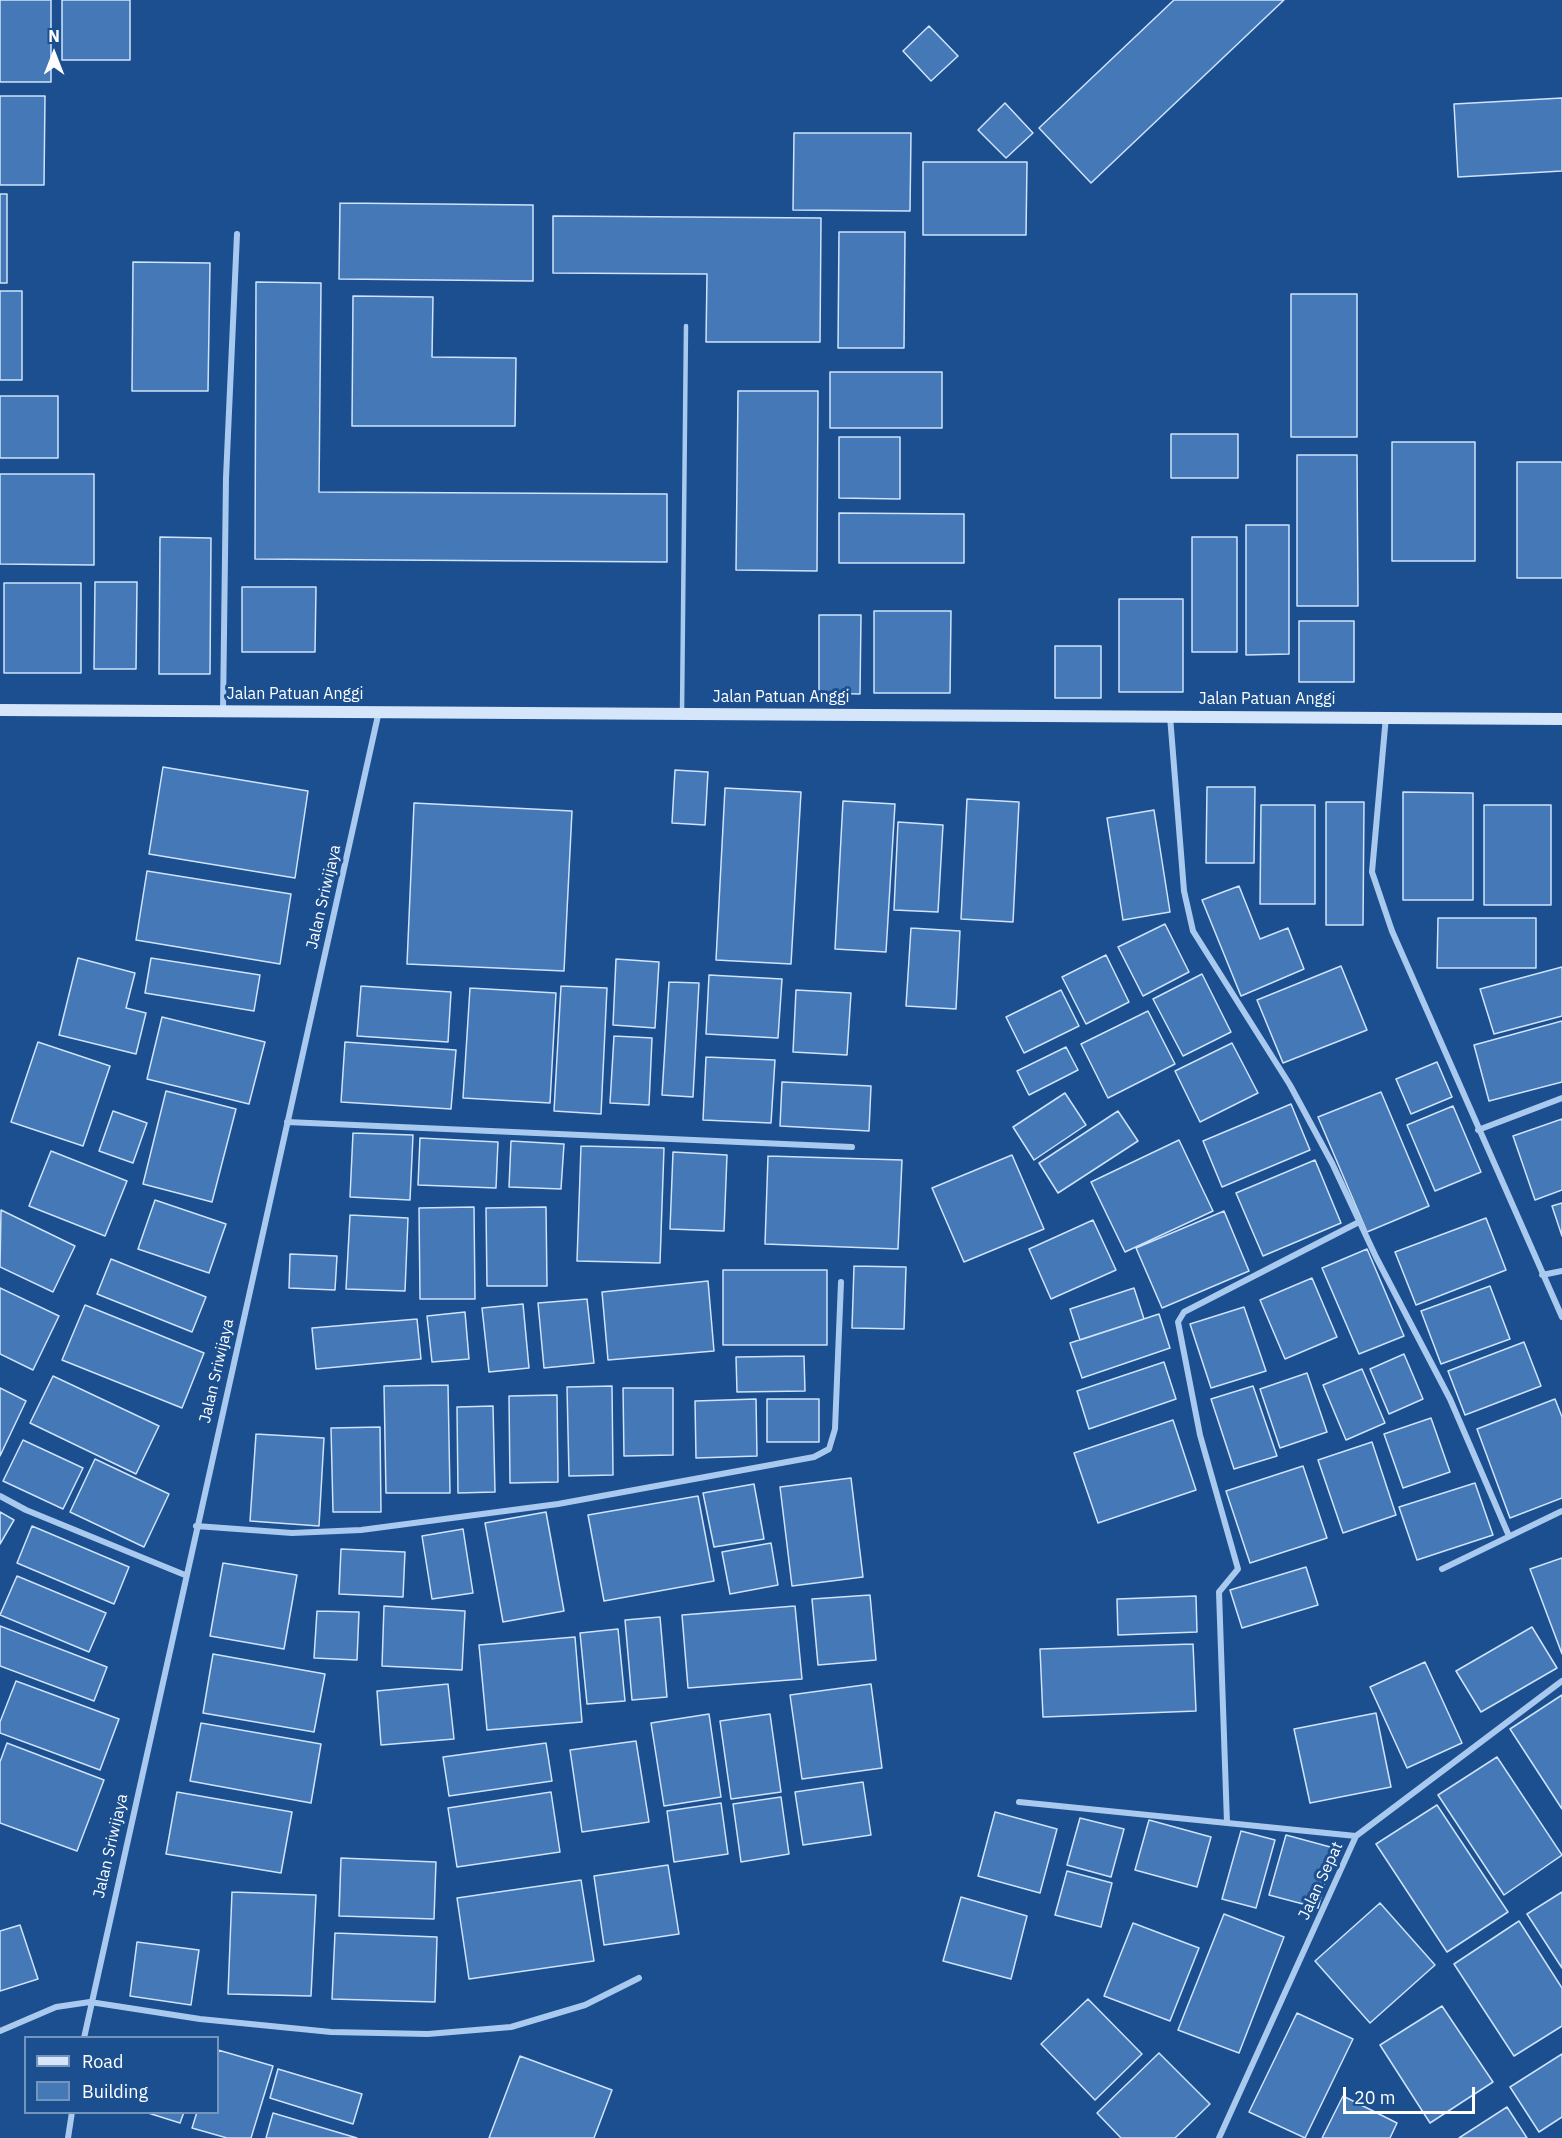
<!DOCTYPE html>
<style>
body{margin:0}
#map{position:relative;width:1562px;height:2138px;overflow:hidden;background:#1b4f8f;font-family:"IBM Plex Sans",sans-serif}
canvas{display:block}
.legend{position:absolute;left:24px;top:2036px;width:195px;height:78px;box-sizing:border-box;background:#1b4f8f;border:2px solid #7695bc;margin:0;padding:8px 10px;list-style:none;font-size:18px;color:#fff}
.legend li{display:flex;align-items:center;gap:12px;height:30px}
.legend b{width:30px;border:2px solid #7695bc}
.north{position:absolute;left:24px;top:24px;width:60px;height:60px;-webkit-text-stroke:4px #1b4f8f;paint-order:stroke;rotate:0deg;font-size:16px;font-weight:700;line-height:24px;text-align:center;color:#fff}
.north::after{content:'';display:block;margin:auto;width:21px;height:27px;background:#fff;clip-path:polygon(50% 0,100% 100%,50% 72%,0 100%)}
.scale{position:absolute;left:1343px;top:2087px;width:132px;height:27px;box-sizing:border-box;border:3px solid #fff;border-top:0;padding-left:8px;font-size:18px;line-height:21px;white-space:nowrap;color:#fff;-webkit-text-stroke:4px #1b4f8f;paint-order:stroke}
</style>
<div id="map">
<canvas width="1562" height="2138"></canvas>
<ul class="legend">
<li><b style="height:8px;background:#d6e6fa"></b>Road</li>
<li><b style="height:16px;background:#4478b7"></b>Building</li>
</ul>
<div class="north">N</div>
<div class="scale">20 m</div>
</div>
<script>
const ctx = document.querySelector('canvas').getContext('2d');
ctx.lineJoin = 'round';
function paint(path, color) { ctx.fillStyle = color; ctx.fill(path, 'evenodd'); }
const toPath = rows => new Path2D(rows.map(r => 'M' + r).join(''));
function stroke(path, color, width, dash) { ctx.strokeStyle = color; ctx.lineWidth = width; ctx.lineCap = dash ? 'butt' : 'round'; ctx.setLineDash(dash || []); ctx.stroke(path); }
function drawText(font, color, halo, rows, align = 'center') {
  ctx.font = font + ' "IBM Plex Sans",sans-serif'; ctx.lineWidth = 6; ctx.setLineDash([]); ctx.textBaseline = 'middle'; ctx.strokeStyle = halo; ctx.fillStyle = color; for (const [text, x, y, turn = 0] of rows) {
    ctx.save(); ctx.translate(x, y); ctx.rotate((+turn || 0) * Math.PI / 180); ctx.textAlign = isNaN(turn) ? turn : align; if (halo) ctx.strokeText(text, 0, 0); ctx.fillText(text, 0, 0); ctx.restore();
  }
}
const building = toPath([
 [0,0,51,0,51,82,0,82,0,0],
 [62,0,130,0,130,60,62,60,62,0],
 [1174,0,1284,0,1091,183,1039,128,1174,0],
 [929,26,958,56,931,81,903,51,929,26],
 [0,96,45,96,44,185,0,185,0,96],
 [1562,98,1562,171,1458,177,1454,104,1562,98],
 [1005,103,1033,133,1006,158,978,130,1005,103],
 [794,133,911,133,910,211,793,210,794,133],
 [923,162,1027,162,1026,235,923,235,923,162],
 [0,194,7,194,7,283,0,283,0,194],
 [340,203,533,205,533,281,339,279,340,203],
 [553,216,821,218,820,342,706,342,707,274,553,273,553,216],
 [839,232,905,232,904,348,838,348,839,232],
 [133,262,210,263,208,391,132,391,133,262],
 [256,282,321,283,319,492,667,494,667,562,255,559,256,282],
 [0,291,22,291,22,380,0,380,0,291],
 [1291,294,1357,294,1357,437,1291,437,1291,294],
 [353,296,433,297,432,357,516,358,515,426,352,426,353,296],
 [830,372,942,372,942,428,830,428,830,372],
 [738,391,818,391,817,571,736,570,738,391],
 [0,396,58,396,58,458,0,458,0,396],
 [1171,434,1238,434,1238,478,1171,478,1171,434],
 [839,437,900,437,900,499,839,498,839,437],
 [1392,442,1475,442,1475,561,1392,561,1392,442],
 [1297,455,1357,455,1358,606,1297,606,1297,455],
 [1517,462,1562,462,1562,578,1517,578,1517,462],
 [0,474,94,474,94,565,0,564,0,474],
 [839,513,964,514,964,563,839,563,839,513],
 [1246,525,1289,525,1289,654,1246,655,1246,525],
 [160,537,211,538,210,674,159,674,160,537],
 [1192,537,1237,537,1237,652,1192,652,1192,537],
 [95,582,137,582,136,669,94,669,95,582],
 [4,583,81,583,81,673,4,673,4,583],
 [242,587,316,587,315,652,242,652,242,587],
 [1119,599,1183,599,1183,692,1119,692,1119,599],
 [874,611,951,611,950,693,874,693,874,611],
 [819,615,861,615,860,694,819,693,819,615],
 [1299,621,1354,621,1354,682,1299,682,1299,621],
 [1055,646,1101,646,1101,698,1055,698,1055,646],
 [163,767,308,791,295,878,149,854,163,767],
 [675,770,708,772,705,825,672,823,675,770],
 [1207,787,1255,787,1254,863,1206,863,1207,787],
 [725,788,801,792,791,964,716,960,725,788],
 [1403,792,1473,793,1473,900,1403,900,1403,792],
 [967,799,1019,802,1013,922,961,919,967,799],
 [843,801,895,804,886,952,835,949,843,801],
 [1326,802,1364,802,1363,925,1326,925,1326,802],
 [414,803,572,811,564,971,407,964,414,803],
 [1261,805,1315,805,1315,904,1260,904,1261,805],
 [1484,805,1551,805,1551,905,1484,905,1484,805],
 [1154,810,1170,912,1123,920,1107,818,1154,810],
 [898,822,943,825,938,912,894,910,898,822],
 [147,871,291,894,280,964,136,940,147,871],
 [1239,886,1260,939,1288,928,1304,969,1241,996,1202,900,1239,886],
 [1438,918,1536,918,1536,968,1437,968,1438,918],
 [1165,924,1189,972,1143,996,1118,947,1165,924],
 [911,928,960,931,956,1009,906,1006,911,928],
 [1106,955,1129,1002,1086,1024,1062,977,1106,955],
 [78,958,135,973,126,1008,146,1013,136,1054,59,1035,78,958],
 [151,958,260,975,254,1011,145,993,151,958],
 [616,959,659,962,655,1028,613,1025,616,959],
 [1341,966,1367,1030,1283,1063,1257,1000,1341,966],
 [1562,967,1562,1016,1494,1034,1480,989,1562,967],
 [1202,974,1231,1032,1183,1056,1153,999,1202,974],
 [709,975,782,979,778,1038,706,1034,709,975],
 [669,982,699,983,693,1097,662,1095,669,982],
 [361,986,451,992,448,1042,357,1036,361,986],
 [561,986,607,988,601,1114,554,1111,561,986],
 [470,988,556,993,550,1103,463,1098,470,988],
 [796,990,851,993,847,1055,793,1052,796,990],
 [1061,990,1079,1026,1024,1053,1006,1017,1061,990],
 [1148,1011,1175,1064,1108,1098,1081,1044,1148,1011],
 [162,1017,265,1042,249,1104,147,1079,162,1017],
 [1562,1021,1562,1082,1489,1101,1474,1045,1562,1021],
 [614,1036,652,1038,649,1105,610,1103,614,1036],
 [38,1042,110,1066,83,1146,11,1122,38,1042],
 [345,1042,456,1050,451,1109,341,1102,345,1042],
 [1232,1043,1258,1093,1200,1122,1175,1071,1232,1043],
 [1066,1047,1078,1070,1029,1095,1017,1071,1066,1047],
 [706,1057,775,1060,771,1123,703,1120,706,1057],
 [1437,1062,1452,1097,1411,1114,1396,1079,1437,1062],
 [782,1082,871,1086,869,1131,780,1126,782,1082],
 [166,1091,236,1109,212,1202,143,1184,166,1091],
 [1381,1092,1429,1206,1367,1232,1318,1117,1381,1092],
 [1065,1093,1086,1125,1034,1160,1013,1127,1065,1093],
 [1291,1104,1310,1150,1222,1187,1203,1141,1291,1104],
 [1453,1106,1481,1172,1435,1191,1407,1125,1453,1106],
 [113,1111,147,1123,133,1163,99,1151,113,1111],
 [1118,1111,1138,1141,1058,1193,1039,1163,1118,1111],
 [1562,1119,1562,1190,1535,1200,1513,1136,1562,1119],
 [353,1133,413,1135,410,1200,350,1197,353,1133],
 [420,1138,498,1142,496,1188,418,1185,420,1138],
 [1179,1140,1213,1211,1125,1252,1091,1182,1179,1140],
 [511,1141,564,1144,561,1189,509,1187,511,1141],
 [581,1146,664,1148,660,1263,577,1261,581,1146],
 [51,1151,127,1181,105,1236,29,1206,51,1151],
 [673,1152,727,1155,724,1231,670,1229,673,1152],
 [1012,1155,1044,1229,964,1262,932,1188,1012,1155],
 [768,1156,902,1160,898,1249,765,1244,768,1156],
 [1315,1160,1341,1223,1263,1256,1236,1193,1315,1160],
 [155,1200,226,1224,209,1273,138,1249,155,1200],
 [1562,1203,1562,1236,1552,1206,1562,1203],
 [474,1207,475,1299,420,1299,419,1208,474,1207],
 [546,1207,547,1286,487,1286,486,1208,546,1207],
 [1,1210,75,1246,53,1292,0,1267,1,1210],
 [1224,1211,1249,1271,1162,1308,1136,1248,1224,1211],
 [350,1215,408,1218,405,1291,346,1289,350,1215],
 [1486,1218,1506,1270,1416,1305,1395,1252,1486,1218],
 [1093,1220,1116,1270,1051,1299,1029,1249,1093,1220],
 [1367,1249,1404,1336,1359,1354,1322,1268,1367,1249],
 [290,1254,337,1256,335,1290,289,1288,290,1254],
 [111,1259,206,1297,192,1332,97,1294,111,1259],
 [854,1266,906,1267,904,1329,852,1328,854,1266],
 [723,1270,827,1270,827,1345,723,1345,723,1270],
 [1312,1278,1337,1337,1285,1359,1260,1300,1312,1278],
 [708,1281,714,1351,608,1360,602,1292,708,1281],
 [1490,1286,1510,1339,1441,1364,1421,1311,1490,1286],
 [0,1288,59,1316,33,1370,0,1354,0,1288],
 [1134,1288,1144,1319,1080,1340,1070,1309,1134,1288],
 [587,1299,594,1363,544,1368,538,1303,587,1299],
 [523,1304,529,1368,489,1372,482,1308,523,1304],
 [85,1305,204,1353,182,1408,62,1360,85,1305],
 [1244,1307,1266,1371,1211,1388,1190,1324,1244,1307],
 [465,1312,469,1359,432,1362,427,1316,465,1312],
 [1159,1314,1170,1348,1082,1378,1070,1343,1159,1314],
 [417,1319,421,1359,316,1369,312,1328,417,1319],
 [1524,1342,1541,1386,1465,1415,1448,1371,1524,1342],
 [1404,1354,1423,1399,1389,1414,1370,1369,1404,1354],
 [804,1356,805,1391,737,1392,736,1357,804,1356],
 [1164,1362,1176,1399,1089,1429,1077,1391,1164,1362],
 [1362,1369,1385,1423,1346,1440,1323,1385,1362,1369],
 [1307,1373,1327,1432,1280,1448,1260,1389,1307,1373],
 [53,1376,159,1426,136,1474,30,1423,53,1376],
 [448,1385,450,1493,386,1493,384,1386,448,1385],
 [612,1386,613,1475,569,1476,567,1387,612,1386],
 [1253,1386,1277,1456,1234,1469,1211,1399,1253,1386],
 [0,1388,26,1401,0,1456,0,1388],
 [623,1388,673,1388,673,1455,624,1456,623,1388],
 [557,1395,558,1482,510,1483,509,1396,557,1395],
 [756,1399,757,1456,696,1458,695,1401,756,1399],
 [767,1399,819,1399,819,1442,767,1442,767,1399],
 [1555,1399,1562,1417,1562,1498,1510,1518,1477,1429,1555,1399],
 [493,1406,495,1492,458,1493,457,1407,493,1406],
 [1431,1418,1450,1472,1403,1488,1384,1434,1431,1418],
 [1173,1420,1196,1490,1098,1523,1074,1453,1173,1420],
 [380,1427,381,1512,333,1512,331,1428,380,1427],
 [256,1434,324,1438,319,1526,250,1521,256,1434],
 [23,1440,83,1468,63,1509,3,1481,23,1440],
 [1372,1442,1396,1515,1343,1533,1318,1460,1372,1442],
 [95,1459,169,1494,144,1547,70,1512,95,1459],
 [1303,1466,1327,1538,1250,1563,1226,1491,1303,1466],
 [851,1478,863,1577,792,1586,780,1487,851,1478],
 [1475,1483,1493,1535,1417,1560,1399,1507,1475,1483],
 [754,1484,764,1539,714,1547,703,1493,754,1484],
 [698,1496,714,1581,604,1601,588,1515,698,1496],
 [0,1512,14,1520,0,1544,0,1512],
 [546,1512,564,1611,503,1622,485,1523,546,1512],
 [32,1526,129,1567,114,1604,17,1563,32,1526],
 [463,1529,473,1593,432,1599,422,1536,463,1529],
 [771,1543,778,1585,730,1594,722,1552,771,1543],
 [341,1549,405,1552,403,1597,339,1594,341,1549],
 [1562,1558,1562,1654,1530,1569,1562,1558],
 [223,1563,297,1575,284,1649,210,1636,223,1563],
 [1306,1567,1318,1605,1242,1628,1230,1590,1306,1567],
 [17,1576,106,1613,89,1652,0,1615,17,1576],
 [870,1595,876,1660,818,1665,812,1599,870,1595],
 [1196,1596,1197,1632,1118,1635,1117,1599,1196,1596],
 [384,1606,465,1611,462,1670,382,1666,384,1606],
 [795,1606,802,1679,688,1688,682,1615,795,1606],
 [317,1611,359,1612,357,1660,314,1658,317,1611],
 [660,1617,667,1697,632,1700,625,1620,660,1617],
 [0,1626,107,1667,94,1701,0,1666,0,1626],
 [1532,1627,1557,1668,1481,1712,1456,1671,1532,1627],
 [618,1629,625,1701,587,1704,580,1633,618,1629],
 [575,1637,582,1722,487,1730,479,1645,575,1637],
 [1193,1644,1196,1711,1043,1717,1040,1649,1193,1644],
 [213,1654,325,1674,314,1732,203,1713,213,1654],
 [1425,1662,1462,1743,1407,1768,1370,1687,1425,1662],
 [16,1681,119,1719,100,1770,0,1733,0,1722,16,1681],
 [448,1684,454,1739,381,1745,377,1691,448,1684],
 [871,1684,882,1768,802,1779,790,1695,871,1684],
 [1562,1695,1562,1809,1510,1729,1562,1695],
 [1376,1713,1391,1787,1310,1803,1294,1729,1376,1713],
 [709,1714,721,1797,664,1806,651,1723,709,1714],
 [770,1714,781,1792,731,1799,720,1721,770,1714],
 [201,1723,321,1744,311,1803,190,1781,201,1723],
 [636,1741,649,1822,582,1832,570,1750,636,1741],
 [7,1743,104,1780,77,1851,0,1823,0,1762,7,1743],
 [546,1743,552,1781,449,1796,443,1757,546,1743],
 [1497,1757,1562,1855,1504,1895,1438,1795,1497,1757],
 [863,1782,871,1835,803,1845,795,1792,863,1782],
 [177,1792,292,1812,281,1873,166,1854,177,1792],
 [551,1792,560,1852,457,1867,448,1808,551,1792],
 [781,1797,789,1854,741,1862,733,1804,781,1797],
 [721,1803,728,1854,674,1862,667,1811,721,1803],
 [1437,1805,1508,1912,1447,1952,1376,1844,1437,1805],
 [995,1812,1057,1829,1040,1893,978,1876,995,1812],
 [1080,1818,1124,1829,1111,1877,1067,1865,1080,1818],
 [1149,1820,1211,1837,1197,1887,1135,1870,1149,1820],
 [1241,1831,1275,1840,1256,1908,1222,1899,1241,1831],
 [1286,1835,1334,1848,1318,1908,1269,1895,1286,1835],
 [341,1858,436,1862,434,1919,339,1916,341,1858],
 [668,1865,679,1934,604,1945,594,1876,668,1865],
 [1067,1871,1112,1883,1101,1927,1055,1915,1067,1871],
 [581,1880,594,1961,469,1979,457,1898,581,1880],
 [232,1892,316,1895,311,1996,228,1994,232,1892],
 [1562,1892,1562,1968,1527,1914,1562,1892],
 [961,1897,1027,1916,1011,1979,943,1961,961,1897],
 [1380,1903,1435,1965,1370,2023,1315,1961,1380,1903],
 [1224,1914,1284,1937,1239,2053,1178,2030,1224,1914],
 [1519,1921,1562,1988,1562,2026,1514,2056,1454,1964,1519,1921],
 [1133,1923,1199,1948,1170,2021,1104,1996,1133,1923],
 [20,1925,38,1979,0,1991,0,1931,20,1925],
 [335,1933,437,1937,435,2002,332,1999,335,1933],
 [137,1942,199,1950,191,2005,130,1996,137,1942],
 [1088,1999,1142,2054,1095,2100,1041,2044,1088,1999],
 [1442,2006,1493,2082,1430,2123,1380,2045,1442,2006],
 [1297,2013,1353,2039,1305,2138,1249,2112,1297,2013],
 [218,2050,273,2066,251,2138,227,2138,192,2128,197,2112,218,2112,218,2050],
 [1159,2053,1210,2104,1175,2138,1121,2138,1097,2113,1159,2053],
 [1562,2054,1562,2117,1539,2132,1510,2087,1562,2054],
 [520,2056,612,2090,594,2138,489,2138,520,2056],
 [278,2069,362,2094,353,2124,270,2098,278,2069],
 [1343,2096,1397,2123,1390,2138,1322,2138,1343,2096],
 [1507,2107,1527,2138,1459,2138,1507,2107],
 [145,2112,184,2112,180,2123,145,2112],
 [273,2113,357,2138,266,2138,273,2113]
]);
const lane = toPath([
 [682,713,686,326]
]);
const street = toPath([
 [223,711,226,478,237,234],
 [1170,716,1184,891,1193,931,1290,1085,1332,1163,1376,1257,1450,1399,1509,1536],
 [1386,716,1372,872,1392,931,1562,1317],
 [287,1122,852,1147],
 [1478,1130,1562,1098],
 [1542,1275,1562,1271],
 [0,1496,26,1510,185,1575],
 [196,1526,292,1533,361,1530,558,1504,814,1457,829,1449,835,1429,841,1282],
 [1442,1569,1562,1511],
 [1019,1802,1356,1836],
 [1227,1823,1219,1592,1238,1569,1200,1435,1178,1322,1184,1312,1359,1222],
 [0,2031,56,2007,90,2002,200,2019,331,2032,428,2034,511,2027,585,2005,639,1978],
 [84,2038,379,711],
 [68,2138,72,2112],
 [1219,2138,1356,1836,1562,1681]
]);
const secondary = toPath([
 [0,710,1562,719]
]);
const streetNames = [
 ["Jalan Patuan Anggi",295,694],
 ["Jalan Patuan Anggi",781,697],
 ["Jalan Patuan Anggi",1267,699],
 ["Jalan Sriwijaya",324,897,-77],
 ["Jalan Sriwijaya",217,1371,-77],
 ["Jalan Sriwijaya",111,1846,-77],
 ["Jalan Sepat",1321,1881,-65]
];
paint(building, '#4478b7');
stroke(building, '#cfe3fa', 1.5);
stroke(lane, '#a9c9ee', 4.5);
stroke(street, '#a9c9ee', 6);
stroke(secondary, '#d6e6fa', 12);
drawText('16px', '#fff', '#1b4f8f', streetNames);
</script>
